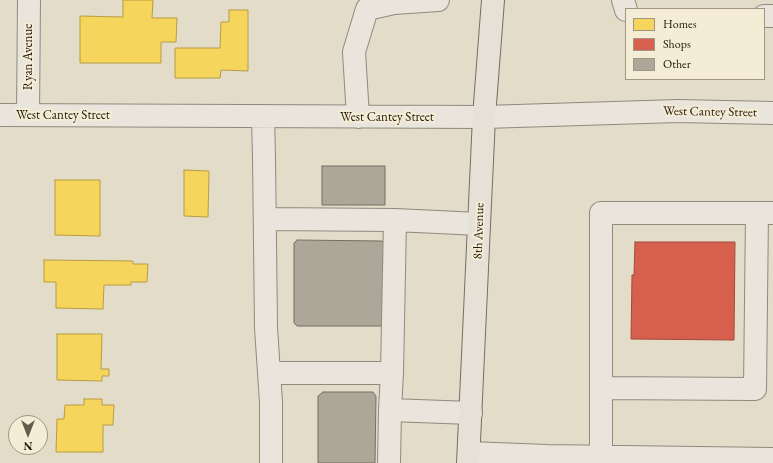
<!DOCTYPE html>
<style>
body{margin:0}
#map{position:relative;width:773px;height:463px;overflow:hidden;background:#e3dcc9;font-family:"EB Garamond",serif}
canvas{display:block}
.legend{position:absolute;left:625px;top:8px;width:140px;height:72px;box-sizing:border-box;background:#f4ecd5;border:1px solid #a09683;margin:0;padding:5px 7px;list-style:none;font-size:12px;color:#211607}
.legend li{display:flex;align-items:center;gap:8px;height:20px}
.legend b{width:20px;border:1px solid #a09683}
.north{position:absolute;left:8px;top:415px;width:40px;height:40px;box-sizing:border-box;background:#f4ecd5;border:1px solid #a09683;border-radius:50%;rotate:180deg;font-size:11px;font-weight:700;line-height:16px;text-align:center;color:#211607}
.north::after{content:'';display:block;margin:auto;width:14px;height:18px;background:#655b4b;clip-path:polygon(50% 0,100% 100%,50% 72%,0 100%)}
</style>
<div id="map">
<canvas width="773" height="463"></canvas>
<ul class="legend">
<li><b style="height:11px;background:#f6d55c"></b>Homes</li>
<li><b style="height:11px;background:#d6604d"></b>Shops</li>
<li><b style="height:11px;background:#ada799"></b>Other</li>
</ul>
<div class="north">N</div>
</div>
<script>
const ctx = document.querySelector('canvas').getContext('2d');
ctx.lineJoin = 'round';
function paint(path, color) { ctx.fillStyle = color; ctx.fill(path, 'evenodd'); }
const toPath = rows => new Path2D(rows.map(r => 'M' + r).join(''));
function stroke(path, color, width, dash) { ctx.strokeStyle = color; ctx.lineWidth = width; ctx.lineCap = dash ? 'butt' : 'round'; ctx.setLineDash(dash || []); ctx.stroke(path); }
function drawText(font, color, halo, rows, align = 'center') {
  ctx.font = font + ' "EB Garamond",serif'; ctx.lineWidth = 4; ctx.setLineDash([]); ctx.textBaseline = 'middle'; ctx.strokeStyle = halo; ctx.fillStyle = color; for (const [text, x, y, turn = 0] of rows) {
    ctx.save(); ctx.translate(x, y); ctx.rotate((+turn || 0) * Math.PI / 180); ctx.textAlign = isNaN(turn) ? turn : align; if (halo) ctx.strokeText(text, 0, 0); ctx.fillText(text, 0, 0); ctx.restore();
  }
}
const homes = toPath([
 [123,0,153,0,152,18,177,18,176,42,161,42,161,63,80,63,80,16,123,17,123,0],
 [229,10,248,10,248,71,221,70,220,78,175,78,175,48,220,48,221,22,229,22,229,10],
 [184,170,209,171,208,217,184,216,184,170],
 [55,180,100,180,100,236,55,235,55,180],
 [44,260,133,261,133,264,148,264,147,282,131,282,131,285,104,285,103,309,56,308,56,282,44,282,44,260],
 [57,334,102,334,101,369,109,369,109,376,102,376,102,381,57,380,57,334],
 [84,399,102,399,102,405,114,405,113,425,103,425,103,452,56,452,57,419,64,419,65,405,84,405,84,399]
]);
const shops = toPath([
 [635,242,735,242,734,340,631,339,632,275,634,275,635,242]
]);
const building = toPath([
 [322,166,385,166,385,205,322,205,322,166],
 [297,240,382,241,386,245,386,323,382,326,297,326,294,323,294,243,297,240],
 [323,392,373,392,376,396,375,463,318,463,318,396,323,392]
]);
const minor = toPath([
 [623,0,626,10],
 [764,16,773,16],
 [0,115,484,117,678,111,773,113],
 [28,115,29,0],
 [263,116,264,157,266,328,271,402,271,463],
 [358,117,354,52,367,9,394,3,438,0],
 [265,219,395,220],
 [269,373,392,373],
 [601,388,755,389,757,213],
 [390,410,392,373,395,220,479,224],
 [469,453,547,456,773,459],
 [601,456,601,213,773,213],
 [389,463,390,410,471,413]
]);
const major = toPath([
 [468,463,484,117,493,0]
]);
const streetNames = [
 ["Ryan Avenue",28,57,-90],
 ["West Cantey Street",710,112,1],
 ["West Cantey Street",63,115],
 ["West Cantey Street",387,117],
 ["8th Avenue",479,231,-88]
];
paint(homes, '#f6d55c');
stroke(homes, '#b69c42', 1);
paint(shops, '#d6604d');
stroke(shops, '#a04a38', 1);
paint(building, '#ada799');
stroke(building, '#746f63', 1);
stroke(minor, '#8f8a7d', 24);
stroke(major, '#746f63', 24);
stroke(minor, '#e9e5dc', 22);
stroke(major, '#e6e1d6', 22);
drawText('13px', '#211607', '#f4ecd5', streetNames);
</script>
